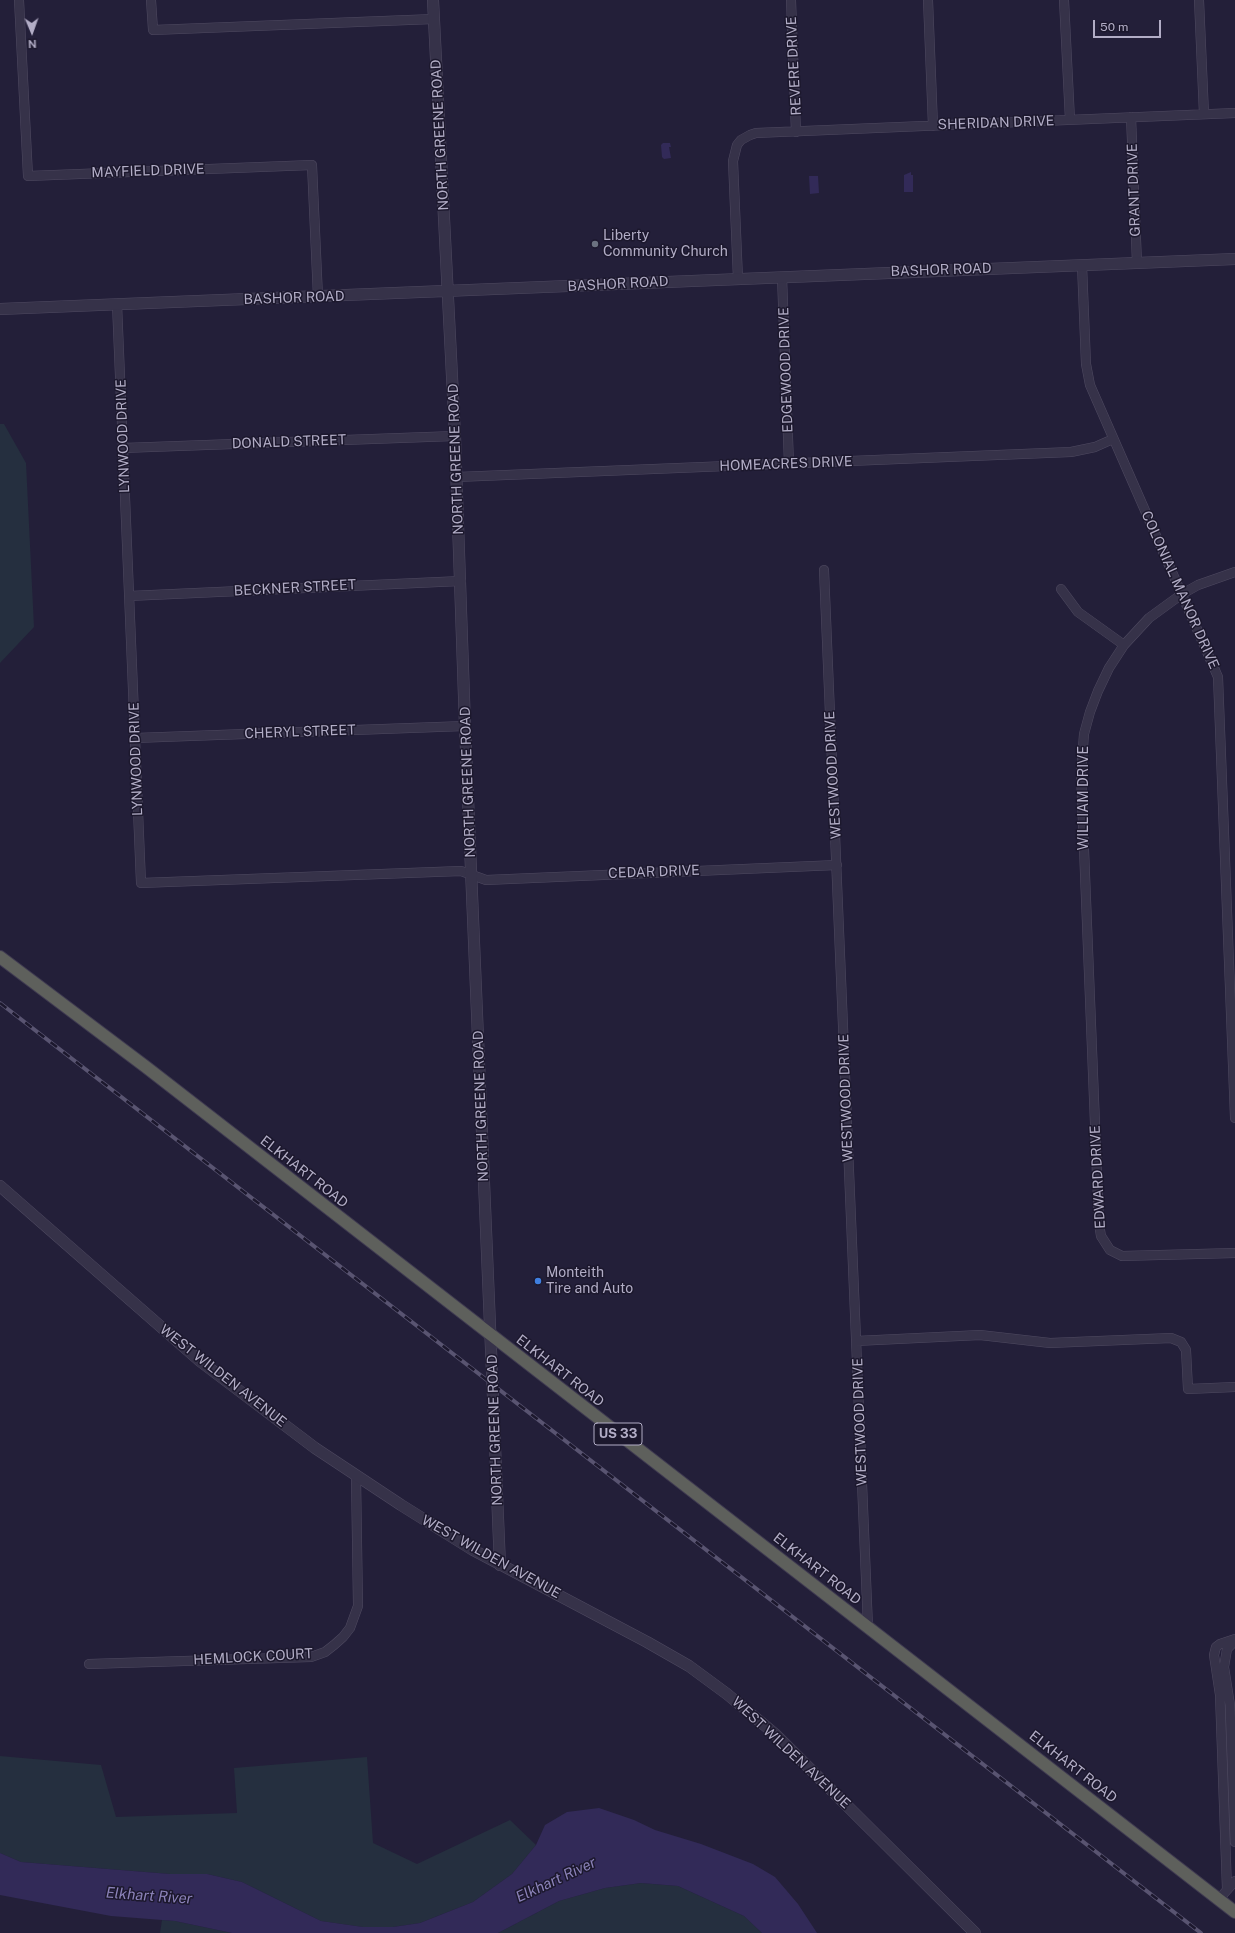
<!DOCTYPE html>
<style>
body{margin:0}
#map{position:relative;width:1235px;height:1933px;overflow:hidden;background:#231f39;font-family:"Public Sans",sans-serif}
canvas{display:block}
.north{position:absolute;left:12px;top:12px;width:40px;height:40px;-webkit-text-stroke:3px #1c182d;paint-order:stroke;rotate:178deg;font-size:11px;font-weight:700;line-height:16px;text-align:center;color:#b2adc6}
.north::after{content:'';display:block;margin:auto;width:14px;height:18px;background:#b2adc6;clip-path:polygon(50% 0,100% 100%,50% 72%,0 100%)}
.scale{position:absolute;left:1093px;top:20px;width:68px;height:18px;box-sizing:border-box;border:2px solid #b2adc6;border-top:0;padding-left:5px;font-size:12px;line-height:14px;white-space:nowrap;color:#b2adc6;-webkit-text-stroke:3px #1c182d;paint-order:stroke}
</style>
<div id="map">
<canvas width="1235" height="1933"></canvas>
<div class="north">N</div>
<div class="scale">50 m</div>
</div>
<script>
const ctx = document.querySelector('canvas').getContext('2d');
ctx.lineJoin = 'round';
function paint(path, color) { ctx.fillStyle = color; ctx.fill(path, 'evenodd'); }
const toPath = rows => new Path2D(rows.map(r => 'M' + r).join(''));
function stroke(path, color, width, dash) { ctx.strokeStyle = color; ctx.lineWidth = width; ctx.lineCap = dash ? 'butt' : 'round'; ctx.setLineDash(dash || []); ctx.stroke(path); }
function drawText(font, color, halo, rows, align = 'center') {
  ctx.font = font + ' "Public Sans",sans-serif'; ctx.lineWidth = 3; ctx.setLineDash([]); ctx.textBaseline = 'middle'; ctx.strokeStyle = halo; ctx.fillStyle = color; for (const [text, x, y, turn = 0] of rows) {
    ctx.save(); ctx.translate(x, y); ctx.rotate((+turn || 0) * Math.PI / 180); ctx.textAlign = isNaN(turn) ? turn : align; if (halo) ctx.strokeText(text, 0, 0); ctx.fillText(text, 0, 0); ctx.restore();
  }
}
const green = toPath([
 [0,424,4,424,26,463,34,627,0,663],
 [0,1756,101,1765,116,1817,237,1813,234,1768,367,1757,373,1843,417,1864,510,1820,536,1845,512,1874,473,1902,420,1923,393,1927,363,1927,321,1921,242,1882,207,1874,170,1874,21,1862,0,1853],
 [641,1883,678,1886,744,1916,762,1933,498,1933,559,1901,605,1888],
 [162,1920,175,1921,232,1933,160,1933]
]);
const water = toPath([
 [663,143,670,143,671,147,669,147,671,158,664,159,662,157,661,145],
 [911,172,911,175,913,175,913,192,904,192,904,175],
 [809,176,818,176,819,193,810,194],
 [599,1808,634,1820,655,1830,701,1844,753,1864,775,1877,798,1904,817,1933,762,1933,744,1916,678,1886,641,1883,605,1888,559,1901,498,1933,232,1933,175,1921,111,1916,0,1895,0,1853,21,1862,170,1874,207,1874,242,1882,321,1921,363,1927,393,1927,420,1923,473,1902,512,1874,536,1845,545,1825,567,1812]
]);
const minor = toPath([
 [19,0,28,176,312,165,318,297],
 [151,0,153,30,434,19],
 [791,0,796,132],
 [928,0,933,126],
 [1064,0,1070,120],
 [1199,0,1204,114],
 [1131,117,1137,263],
 [1082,265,1086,364,1090,385,1218,677,1235,1118],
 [782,277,789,464],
 [738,279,733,161,737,145,741,140,750,135,756,133,1235,113],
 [117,304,141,883,461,871,486,880,837,865],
 [123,448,455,436],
 [457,477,1071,452,1095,447,1113,439],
 [824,570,868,1627],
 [1235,572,1198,585,1182,594,1149,618,1124,645,1109,668,1098,691,1090,712,1084,734,1081,774,1099,1224,1101,1236,1110,1250,1122,1256,1235,1253],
 [1061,589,1078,612,1124,645],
 [129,596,461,581],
 [135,738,465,726],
 [856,1341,980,1335,1050,1343,1171,1338,1181,1342,1186,1350,1188,1389,1235,1387],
 [1235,1641,1227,1649,1224,1667,1230,1705,1235,1842],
 [89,1664,311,1657,325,1652,334,1645,343,1637,350,1628,358,1606,356,1476],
 [1227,1889,1220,1695,1214,1655,1216,1647,1220,1644,1235,1639],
 [1219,1899,1235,1881]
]);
const tertiary = toPath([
 [433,0,455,436,465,726,500,1565],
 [0,309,1235,259],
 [0,1186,200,1361,315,1448,401,1505,473,1550,647,1642,689,1666,727,1694,775,1734,975,1933]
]);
const trunk = toPath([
 [0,957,146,1067,1235,1912]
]);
const rail = toPath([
 [0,1003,1201,1933]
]);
const markers = [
 [595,244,4,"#6b7280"],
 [538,1281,4,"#3f7fe0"]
];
const shields = [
 [618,1434,48]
];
const shieldNames = [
 ["US 33",618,1434]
];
const streetNames = [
 ["REVERE DRIVE",794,66,-93],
 ["SHERIDAN DRIVE",996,123,-2],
 ["NORTH GREENE ROAD",440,135,-93],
 ["MAYFIELD DRIVE",148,171,-2],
 ["GRANT DRIVE",1134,190,-92],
 ["BASHOR ROAD",941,270,-2],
 ["BASHOR ROAD",618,284,-3],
 ["BASHOR ROAD",294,298,-2],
 ["EDGEWOOD DRIVE",786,370,-92],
 ["LYNWOOD DRIVE",123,436,-92],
 ["DONALD STREET",289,442,-2],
 ["NORTH GREENE ROAD",456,459,-92],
 ["HOMEACRES DRIVE",786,464,-2],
 ["BECKNER STREET",295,588,-3],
 ["COLONIAL MANOR DRIVE",1180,590,66],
 ["CHERYL STREET",300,732,-2],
 ["LYNWOOD DRIVE",136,759,-92],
 ["WESTWOOD DRIVE",833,775,-93],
 ["NORTH GREENE ROAD",468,782,-92],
 ["WILLIAM DRIVE",1084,798,-90],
 ["CEDAR DRIVE",654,872,-2],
 ["WESTWOOD DRIVE",846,1098,-92],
 ["NORTH GREENE ROAD",481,1106,-92],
 ["ELKHART ROAD",304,1172,38],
 ["EDWARD DRIVE",1098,1177,-93],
 ["ELKHART ROAD",560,1371,38],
 ["WEST WILDEN AVENUE",223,1376,38],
 ["WESTWOOD DRIVE",860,1422,-92],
 ["NORTH GREENE ROAD",495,1430,-92],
 ["WEST WILDEN AVENUE",491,1557,29],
 ["ELKHART ROAD",817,1569,38],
 ["HEMLOCK COURT",253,1657,-3],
 ["WEST WILDEN AVENUE",791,1753,43],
 ["ELKHART ROAD",1073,1767,38]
];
const poiNames = [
 ["Liberty",603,236],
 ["Community Church",603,252],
 ["Monteith",546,1273],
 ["Tire and Auto",546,1289]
];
const waterNames = [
 ["Elkhart River",556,1880,-25],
 ["Elkhart River",149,1896,4]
];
paint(green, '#252f3f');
paint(water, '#322a58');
stroke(minor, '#4f4a61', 10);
stroke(tertiary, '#4f4a61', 12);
stroke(trunk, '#3f3a51', 14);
stroke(minor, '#363249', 9);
stroke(tertiary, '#363249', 11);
stroke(trunk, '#5e605c', 12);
stroke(rail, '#595471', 4);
stroke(rail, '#1c182d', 2.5, [8]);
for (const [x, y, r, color] of markers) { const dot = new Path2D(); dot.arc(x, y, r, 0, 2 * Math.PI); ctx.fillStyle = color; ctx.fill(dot); stroke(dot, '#1c182d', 1.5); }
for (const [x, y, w] of shields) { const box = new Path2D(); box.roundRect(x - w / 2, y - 11, w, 22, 3); ctx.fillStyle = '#1c182d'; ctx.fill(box); stroke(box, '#b2adc6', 1); }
drawText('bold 13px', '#b2adc6', null, shieldNames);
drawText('14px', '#b2adc6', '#1c182d', streetNames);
drawText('14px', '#b2adc6', '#1c182d', poiNames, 'left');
drawText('italic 15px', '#8b82b9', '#1c182d', waterNames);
</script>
